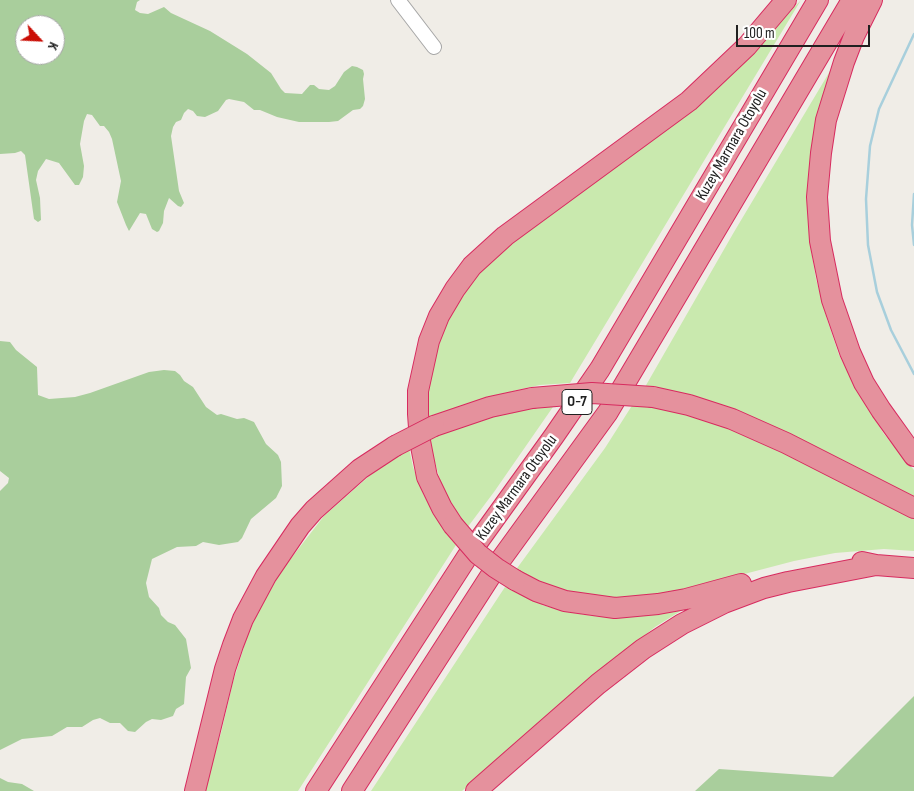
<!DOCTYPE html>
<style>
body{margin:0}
#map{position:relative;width:914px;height:791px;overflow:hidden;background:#f0ede7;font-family:"Sofia Sans Condensed",sans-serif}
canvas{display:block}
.north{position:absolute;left:15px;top:15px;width:50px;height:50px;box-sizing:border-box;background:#fff;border:1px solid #a6a6a6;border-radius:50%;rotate:115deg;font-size:14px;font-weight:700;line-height:20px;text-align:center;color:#202020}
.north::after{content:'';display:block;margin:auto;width:18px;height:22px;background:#ca0d05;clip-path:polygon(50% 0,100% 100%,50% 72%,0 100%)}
.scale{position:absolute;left:736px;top:25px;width:134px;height:22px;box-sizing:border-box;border:2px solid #202020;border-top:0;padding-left:6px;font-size:15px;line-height:18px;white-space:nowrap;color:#202020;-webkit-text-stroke:4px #fff;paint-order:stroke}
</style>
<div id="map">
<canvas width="914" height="791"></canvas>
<div class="north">K</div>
<div class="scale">100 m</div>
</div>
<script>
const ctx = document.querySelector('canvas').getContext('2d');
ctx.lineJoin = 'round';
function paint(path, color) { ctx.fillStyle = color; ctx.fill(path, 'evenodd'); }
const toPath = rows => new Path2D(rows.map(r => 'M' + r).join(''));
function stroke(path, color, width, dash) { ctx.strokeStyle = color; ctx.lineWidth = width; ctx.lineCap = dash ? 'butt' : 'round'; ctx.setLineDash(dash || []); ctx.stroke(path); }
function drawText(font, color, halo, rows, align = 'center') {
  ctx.font = font + ' "Sofia Sans Condensed",sans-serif'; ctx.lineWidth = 5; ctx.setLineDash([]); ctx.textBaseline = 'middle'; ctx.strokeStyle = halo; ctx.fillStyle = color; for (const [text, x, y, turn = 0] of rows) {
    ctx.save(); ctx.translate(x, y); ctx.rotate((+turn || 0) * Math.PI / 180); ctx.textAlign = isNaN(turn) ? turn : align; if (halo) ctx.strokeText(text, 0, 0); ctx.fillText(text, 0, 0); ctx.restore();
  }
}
const grass = toPath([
 [801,0,570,383,540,385,517,390,427,418,427,398,431,370,439,340,452,312,466,289,493,258,744,61],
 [833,66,823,95,817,120,807,192,810,243,816,279,827,319,839,355,862,399,884,434,914,470,914,497,720,405,685,394,645,387,734,232],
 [555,404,494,492,467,528,449,499,441,483,433,456,429,437,499,411],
 [633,404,670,408,747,435,914,517,914,551,884,549,835,553,794,561,664,595,636,599,597,598,553,588,515,571,605,448],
 [409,448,413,467,424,496,442,527,456,545,298,791,204,791,221,733,233,682,247,637,261,605,282,570,324,516,376,470],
 [505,587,542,604,542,605,568,612,594,616,625,617,687,607,655,627,585,683,462,791,371,791]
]);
const forest = toPath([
 [0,0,140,0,137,2,135,10,140,13,148,14,164,7,171,13,210,31,247,54,271,73,281,89,285,93,302,94,310,85,314,85,319,89,329,90,335,86,344,72,352,66,357,67,363,70,364,74,363,79,365,99,363,106,360,109,353,110,338,121,329,122,299,122,277,117,260,110,254,110,244,102,229,99,226,100,218,111,205,117,197,116,193,111,188,109,184,113,181,120,176,122,173,127,171,136,179,191,184,203,181,207,178,206,169,198,164,211,163,223,159,231,157,232,152,229,146,214,140,213,129,231,126,225,117,202,121,181,112,139,109,132,104,126,100,126,92,115,87,114,84,121,80,144,84,166,83,177,79,185,75,185,59,163,46,159,38,171,36,180,40,198,41,220,38,222,34,219,25,155,21,151,15,153,0,154],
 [25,25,55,25,55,55,25,55],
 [0,341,10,342,16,350,37,367,38,395,49,399,75,397,90,393,149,372,164,370,175,371,180,375,184,381,193,387,206,407,217,415,221,414,237,419,244,418,254,422,266,444,278,455,281,462,282,486,276,498,251,519,242,538,238,542,219,545,203,542,196,546,177,547,152,559,146,583,149,597,159,608,161,615,168,622,175,625,186,639,191,668,186,677,184,704,176,709,173,716,161,720,152,719,146,722,135,732,128,731,120,723,110,723,100,718,93,720,82,727,67,727,52,736,22,739,0,750,0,491,8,483,9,478,0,471],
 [914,696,914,791,695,791,719,769,833,777],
 [0,778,8,782,22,784,34,791,0,791]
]);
const stream = toPath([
 [914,34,879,109,870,146,866,199,868,245,877,292,891,330,914,374],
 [914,194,912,225,914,245]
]);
const minor = toPath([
 [398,0,434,47]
]);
const highway = toPath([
 [872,0,854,36,844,62,826,120,821,153,817,197,820,241,832,300,850,352,864,383,881,410,914,456],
 [653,397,689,405,732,419,786,443,914,508],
 [434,426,490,407,532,398],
 [453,525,442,508,427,477,420,441,418,414,418,391,429,341,439,316,455,289,472,266,505,236,689,101,747,46,786,0],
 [862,562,876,565,914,568],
 [515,580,536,591,565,601,615,608,658,604,686,599,741,584],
 [195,791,225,669,233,645,243,619,266,576,300,526,314,510,360,469,395,446],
 [316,791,467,557,554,436,600,369,818,0],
 [352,791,502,558,608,412,852,0],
 [476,791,598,684,643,649,682,624,724,603,764,588,788,582,876,565]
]);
const highwayBridge = toPath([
 [532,398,592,393,653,397],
 [395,446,434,426],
 [453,525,478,554,496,568,515,580]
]);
const shields = [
 [577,402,30]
];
const shieldNames = [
 ["O-7",577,402]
];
const streetNames = [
 ["Kuzey Marmara Otoyolu",732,145,-60],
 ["Kuzey Marmara Otoyolu",517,488,-54]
];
paint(grass, '#c9e9ae');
paint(forest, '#a9ce9c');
stroke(stream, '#a8cfdc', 2.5);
stroke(minor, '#a7a7a7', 16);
stroke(highway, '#d72b5f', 22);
stroke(minor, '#fff', 14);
stroke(highway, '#e5919d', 20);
stroke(highwayBridge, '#d72b5f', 22, []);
stroke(highwayBridge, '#e5919d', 20);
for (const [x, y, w] of shields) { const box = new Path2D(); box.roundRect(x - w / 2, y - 12.5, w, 25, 4); ctx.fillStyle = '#fff'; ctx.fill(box); stroke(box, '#202020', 1); }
drawText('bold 15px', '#202020', null, shieldNames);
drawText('16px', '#202020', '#fff', streetNames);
</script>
